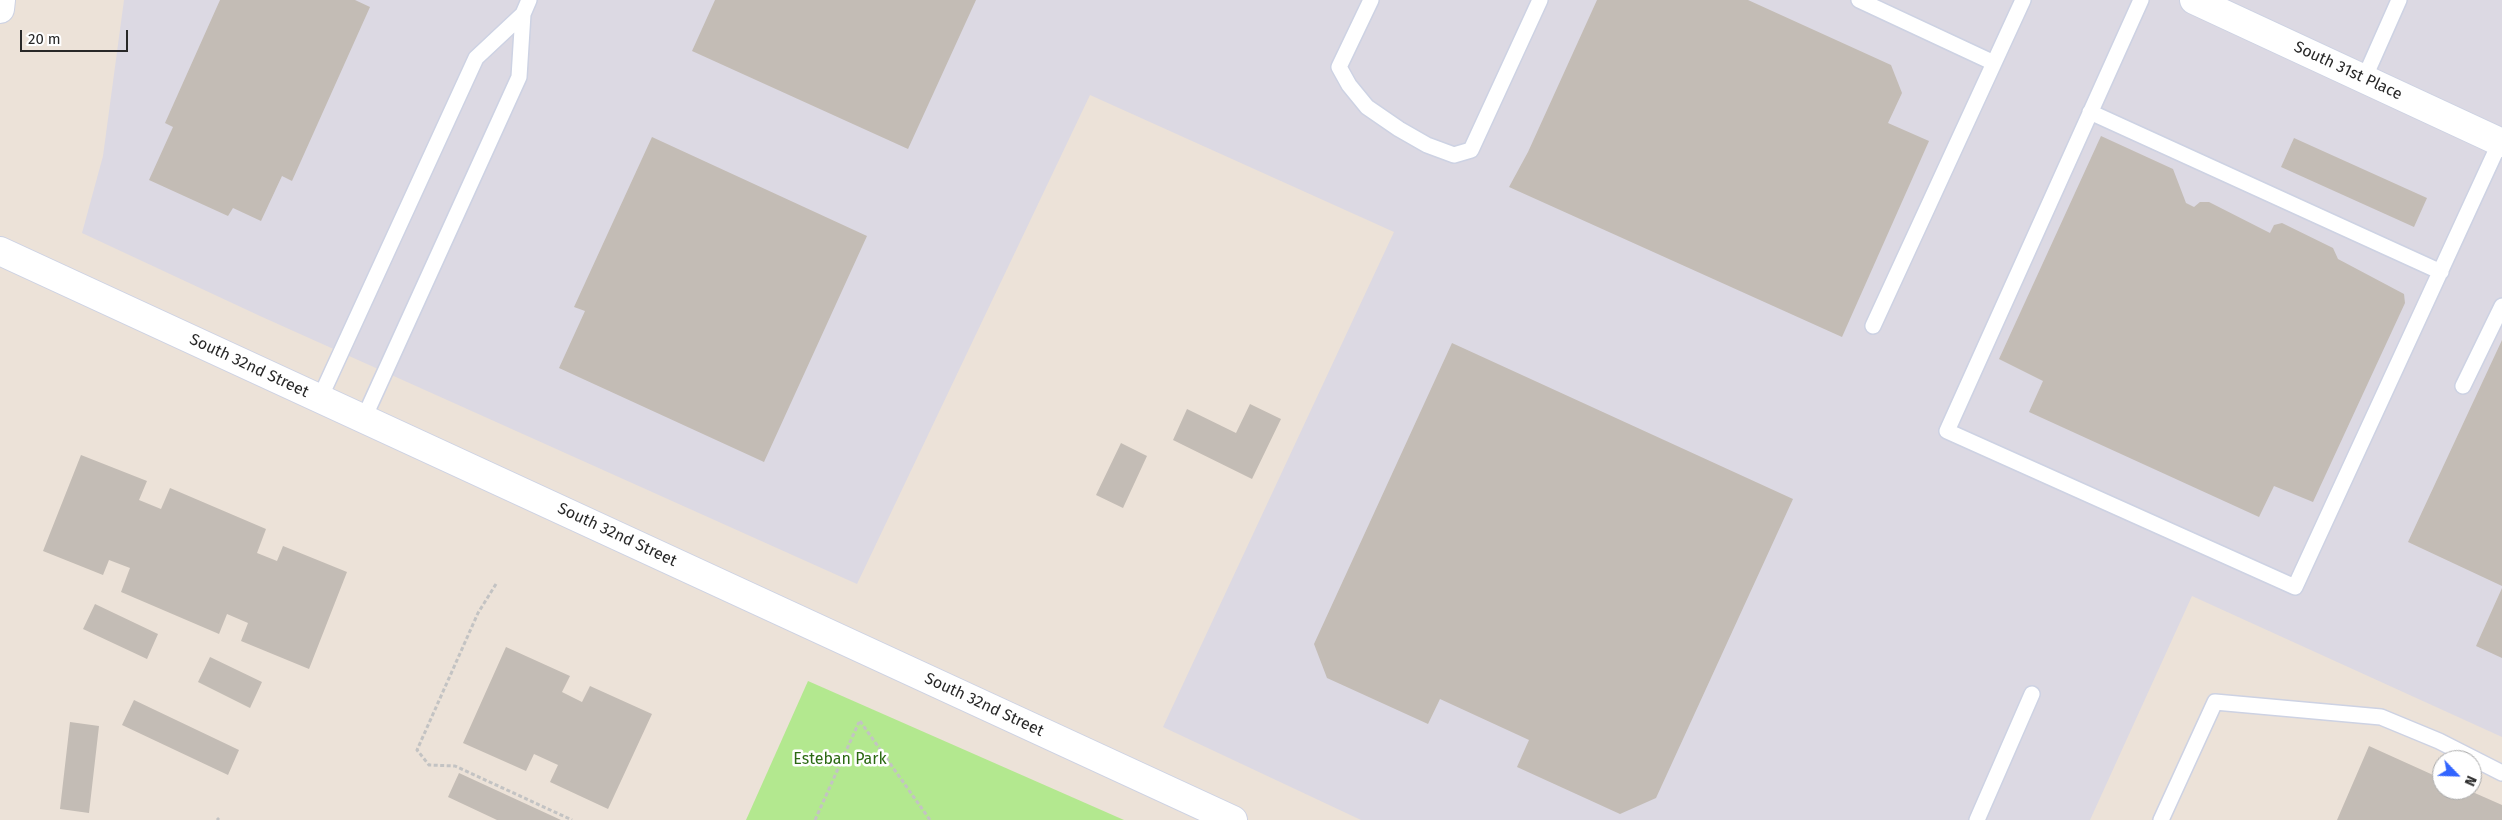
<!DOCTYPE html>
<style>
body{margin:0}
#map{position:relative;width:2502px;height:820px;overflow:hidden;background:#ece2d8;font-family:"Fira Sans",sans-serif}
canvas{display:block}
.north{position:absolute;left:2432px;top:750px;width:50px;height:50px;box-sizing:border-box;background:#fff;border:1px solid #a9a9a9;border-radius:50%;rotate:114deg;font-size:14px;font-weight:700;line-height:20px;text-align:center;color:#282828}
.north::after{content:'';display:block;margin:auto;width:18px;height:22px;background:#3265ff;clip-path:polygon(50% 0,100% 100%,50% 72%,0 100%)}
.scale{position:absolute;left:20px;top:30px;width:108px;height:22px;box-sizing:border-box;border:2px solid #282828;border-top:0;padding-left:6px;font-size:15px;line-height:18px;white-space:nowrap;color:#282828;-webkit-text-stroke:4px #fff;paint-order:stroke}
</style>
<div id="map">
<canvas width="2502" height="820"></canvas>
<div class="north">N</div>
<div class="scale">20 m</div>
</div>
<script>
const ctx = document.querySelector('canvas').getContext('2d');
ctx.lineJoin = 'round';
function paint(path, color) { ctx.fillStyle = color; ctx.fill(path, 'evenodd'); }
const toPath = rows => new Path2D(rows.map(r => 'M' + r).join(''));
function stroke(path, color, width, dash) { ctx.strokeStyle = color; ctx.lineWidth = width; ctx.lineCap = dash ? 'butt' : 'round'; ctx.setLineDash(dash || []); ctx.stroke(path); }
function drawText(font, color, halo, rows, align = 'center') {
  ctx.font = font + ' "Fira Sans",sans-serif'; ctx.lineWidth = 5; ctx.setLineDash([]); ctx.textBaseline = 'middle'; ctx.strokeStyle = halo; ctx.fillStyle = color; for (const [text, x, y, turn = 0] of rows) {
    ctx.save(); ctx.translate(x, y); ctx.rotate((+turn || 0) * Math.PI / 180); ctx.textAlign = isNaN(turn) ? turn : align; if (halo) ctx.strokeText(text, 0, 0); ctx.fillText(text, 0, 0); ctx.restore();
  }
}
const industrial = toPath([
 [124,0,2502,0,2502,737,2192,596,2090,820,1361,820,1163,727,1394,232,1090,95,857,584,260,316,82,233,103,156]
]);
const green = toPath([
 [808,681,1124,820,746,820]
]);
const building = toPath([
 [220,0,355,0,370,7,292,181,282,176,261,221,233,208,228,216,149,180,173,127,165,123],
 [715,0,976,0,908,149,692,51],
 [1597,0,1748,0,1891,65,1902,93,1888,123,1929,141,1842,337,1509,187,1528,152],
 [2101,136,2173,169,2186,203,2194,207,2200,202,2209,202,2270,233,2274,225,2282,223,2333,248,2338,259,2404,294,2405,303,2313,502,2274,486,2259,517,2029,412,2043,381,1999,359],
 [652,137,867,236,764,462,559,368,585,311,574,307],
 [2294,138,2427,198,2414,227,2281,167],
 [2502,340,2502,586,2408,542],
 [1452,343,1793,499,1656,798,1620,814,1517,767,1529,740,1440,699,1428,724,1327,678,1314,644],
 [1250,404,1281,419,1252,479,1173,440,1187,409,1236,433],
 [1121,443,1147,456,1123,508,1096,495],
 [81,455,147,481,139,500,161,509,170,488,266,529,257,553,277,561,283,546,347,572,309,669,241,641,248,623,227,614,219,634,121,592,130,568,109,560,103,575,43,551],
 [2502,588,2502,658,2476,646],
 [95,604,158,634,147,659,83,629],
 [506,647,570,676,562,692,582,702,590,686,652,714,608,809,550,782,558,765,534,754,526,771,463,743],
 [210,657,262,682,250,708,198,682],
 [134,700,239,750,228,775,122,725],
 [70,722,99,726,89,813,60,809],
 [2369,746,2442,779,2442,790,2468,790,2502,805,2502,820,2337,820],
 [459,773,561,820,497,820,448,797]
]);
const path = toPath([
 [496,584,478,613,417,750,429,765,455,766,572,820],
 [860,721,930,820],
 [217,818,219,820],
 [815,820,859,722]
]);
const service = toPath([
 [1371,0,1339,67,1349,85,1367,107,1399,129,1427,145,1454,155,1471,150,1540,0],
 [1859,0,1994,63],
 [2141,0,1947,431,2295,587,2500,142],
 [523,14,529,0],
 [2364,79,2399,0],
 [2090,112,2441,272],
 [1873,326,2023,0],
 [2463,386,2502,306],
 [320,398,476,58,523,14,519,77,364,418],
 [1977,820,2032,694],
 [2161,820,2215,702,2381,717,2439,741,2502,773]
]);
const minor = toPath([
 [2194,0,2502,143],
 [0,9,1,0]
]);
const secondary = toPath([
 [0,251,1233,820]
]);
const streetNames = [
 ["South 31st Place",2348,71,25],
 ["South 32nd Street",249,366,25],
 ["South 32nd Street",617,535,25],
 ["South 32nd Street",984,705,25]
];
const parkNames = [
 ["Esteban Park",840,760]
];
paint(industrial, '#dcd9e3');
paint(green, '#b3e88f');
paint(building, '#c3bcb5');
stroke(service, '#cdd2e3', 18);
stroke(minor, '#cdd2e3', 30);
stroke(secondary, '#cdd2e3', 30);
stroke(path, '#c3c3c3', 3, [4, 2.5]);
stroke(service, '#fff', 15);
stroke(minor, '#fff', 28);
stroke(secondary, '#fff', 28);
drawText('16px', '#282828', '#fff', streetNames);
drawText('16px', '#2b6913', '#fff', parkNames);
</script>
